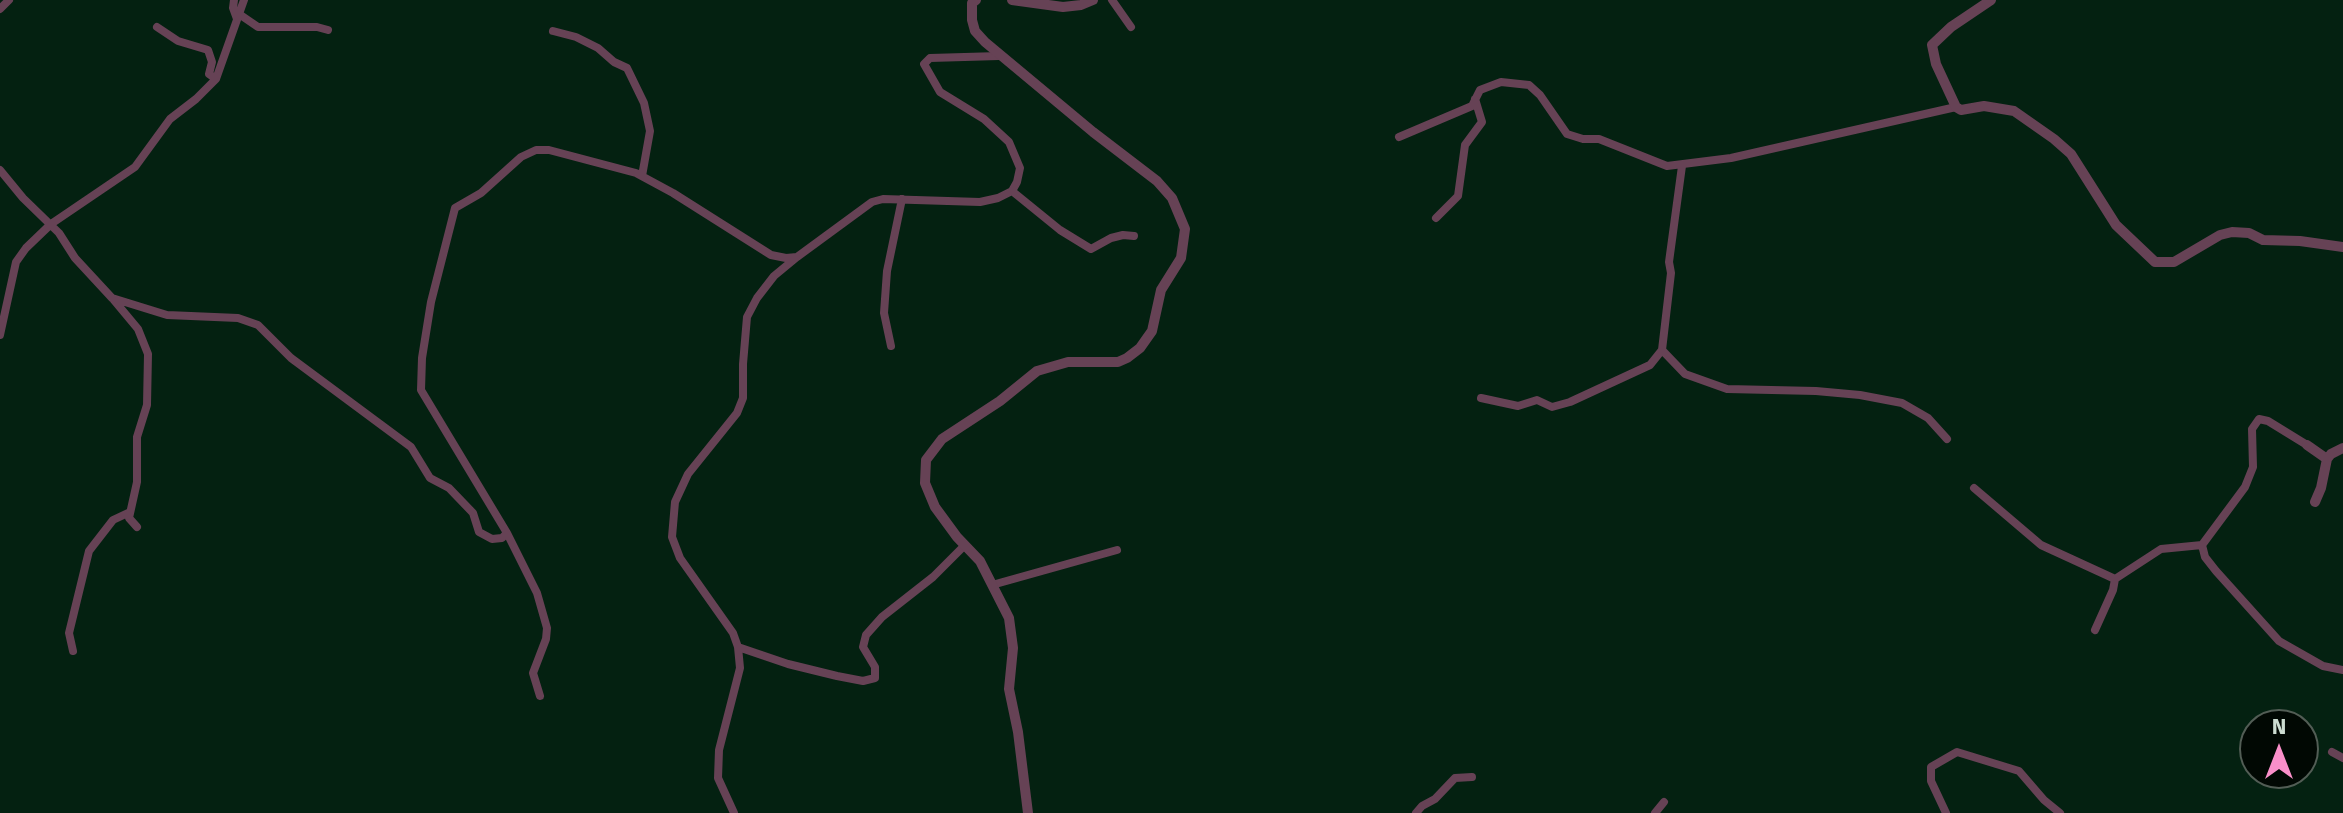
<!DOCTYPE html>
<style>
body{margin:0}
#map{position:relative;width:2343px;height:813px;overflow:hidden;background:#042111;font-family:"Fira Sans",sans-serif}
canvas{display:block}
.north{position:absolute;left:2239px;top:709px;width:80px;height:80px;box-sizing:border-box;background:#010803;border:2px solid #525d55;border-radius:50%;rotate:0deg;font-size:22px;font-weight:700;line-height:32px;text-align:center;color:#ccdcd1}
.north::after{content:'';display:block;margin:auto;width:28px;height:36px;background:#f98fc9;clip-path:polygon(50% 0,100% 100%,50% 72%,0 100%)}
</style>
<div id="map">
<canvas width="2343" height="813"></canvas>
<div class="north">N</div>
</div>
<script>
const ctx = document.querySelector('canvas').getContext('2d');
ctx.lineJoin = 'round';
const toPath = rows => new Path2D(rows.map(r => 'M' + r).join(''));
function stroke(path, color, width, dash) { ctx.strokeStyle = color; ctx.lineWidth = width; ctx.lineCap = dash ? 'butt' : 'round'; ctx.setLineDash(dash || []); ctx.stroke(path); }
const minor = toPath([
 [234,0,233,8,237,19],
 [1112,0,1131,27],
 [0,9,9,0],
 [239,14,258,27,317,27,328,30],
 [157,27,178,41,208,50,212,62,209,74,216,79],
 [553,31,576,37,598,48,614,62,627,68,644,103,650,131,642,176],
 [1399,137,1472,106,1480,90,1501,82,1529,85,1540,95,1567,134,1583,139,1599,139,1667,166,1731,158,1956,107],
 [0,170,23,198,59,233,75,258,112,298,167,315,238,318,258,325,291,358,411,447,430,478,449,488,473,513,479,532,492,539,502,538,507,533,421,390,422,358,431,302,455,208,481,193,521,157,536,150,549,150,636,173,673,193,771,255,786,258,797,257,872,202,883,199,980,202,998,198,1012,191,1017,182,1020,168,1009,142,984,119,940,92,924,64,930,58,999,56],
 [1012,191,1060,230,1091,249,1111,238,1123,235,1134,236],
 [1436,218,1458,196,1465,145,1482,122,1475,99],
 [113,299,138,329,148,354,147,405,137,437,137,482,129,518,137,527],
 [0,335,16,262,26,248,51,224,135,167,170,119,196,99,216,79,244,0],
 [891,346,884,313,887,271,902,199],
 [1662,350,1685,374,1727,389,1816,391,1860,395,1902,403,1928,418,1947,439],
 [1481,398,1518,406,1537,400,1552,407,1570,402,1650,365,1662,350,1671,273,1669,262,1682,166],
 [2307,445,2268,421,2259,419,2252,429,2253,467,2245,487,2202,545,2205,557,2216,571,2279,641,2323,666,2343,670],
 [1974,488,2041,545,2115,579],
 [507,533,537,593,547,628,546,639,533,673,540,696],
 [992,585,1117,550],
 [2095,630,2113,590,2115,579,2161,549,2202,545],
 [738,647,788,664,837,676,863,681,875,678,875,667,863,647,866,635,882,617,933,577,965,545],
 [73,651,69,633,89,551,113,520,130,512],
 [2332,752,2343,758],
 [734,813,718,778,719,750,740,668,738,647,733,633,680,558,672,537,675,502,688,474,737,413,743,398,743,364,747,317,757,298,774,276,797,257],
 [1416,813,1422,806,1435,799,1455,778,1472,777],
 [1655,813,1664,802],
 [1946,813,1931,781,1931,767,1957,752,2019,771,2044,800,2060,813]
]);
const tertiary = toPath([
 [976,0,972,3,972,20,975,31,985,42,1093,132,1157,181,1172,198,1185,229,1181,258,1161,290,1152,331,1140,348,1127,358,1118,362,1068,362,1037,371,1000,401,942,439,926,460,925,483,935,507,957,537,980,561,1009,618,1013,648,1009,689,1018,732,1028,813],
 [1012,0,1063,7,1081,5,1093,0],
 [1991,0,1951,27,1932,45,1936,64,1956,107,1961,110,1984,106,2014,111,2054,139,2071,154,2116,225,2155,262,2174,262,2220,235,2232,232,2249,233,2263,240,2300,241,2343,247],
 [2307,445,2327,459],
 [2315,502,2321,488,2327,459,2331,454,2343,448]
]);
stroke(minor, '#664255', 8);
stroke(tertiary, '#664255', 10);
</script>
